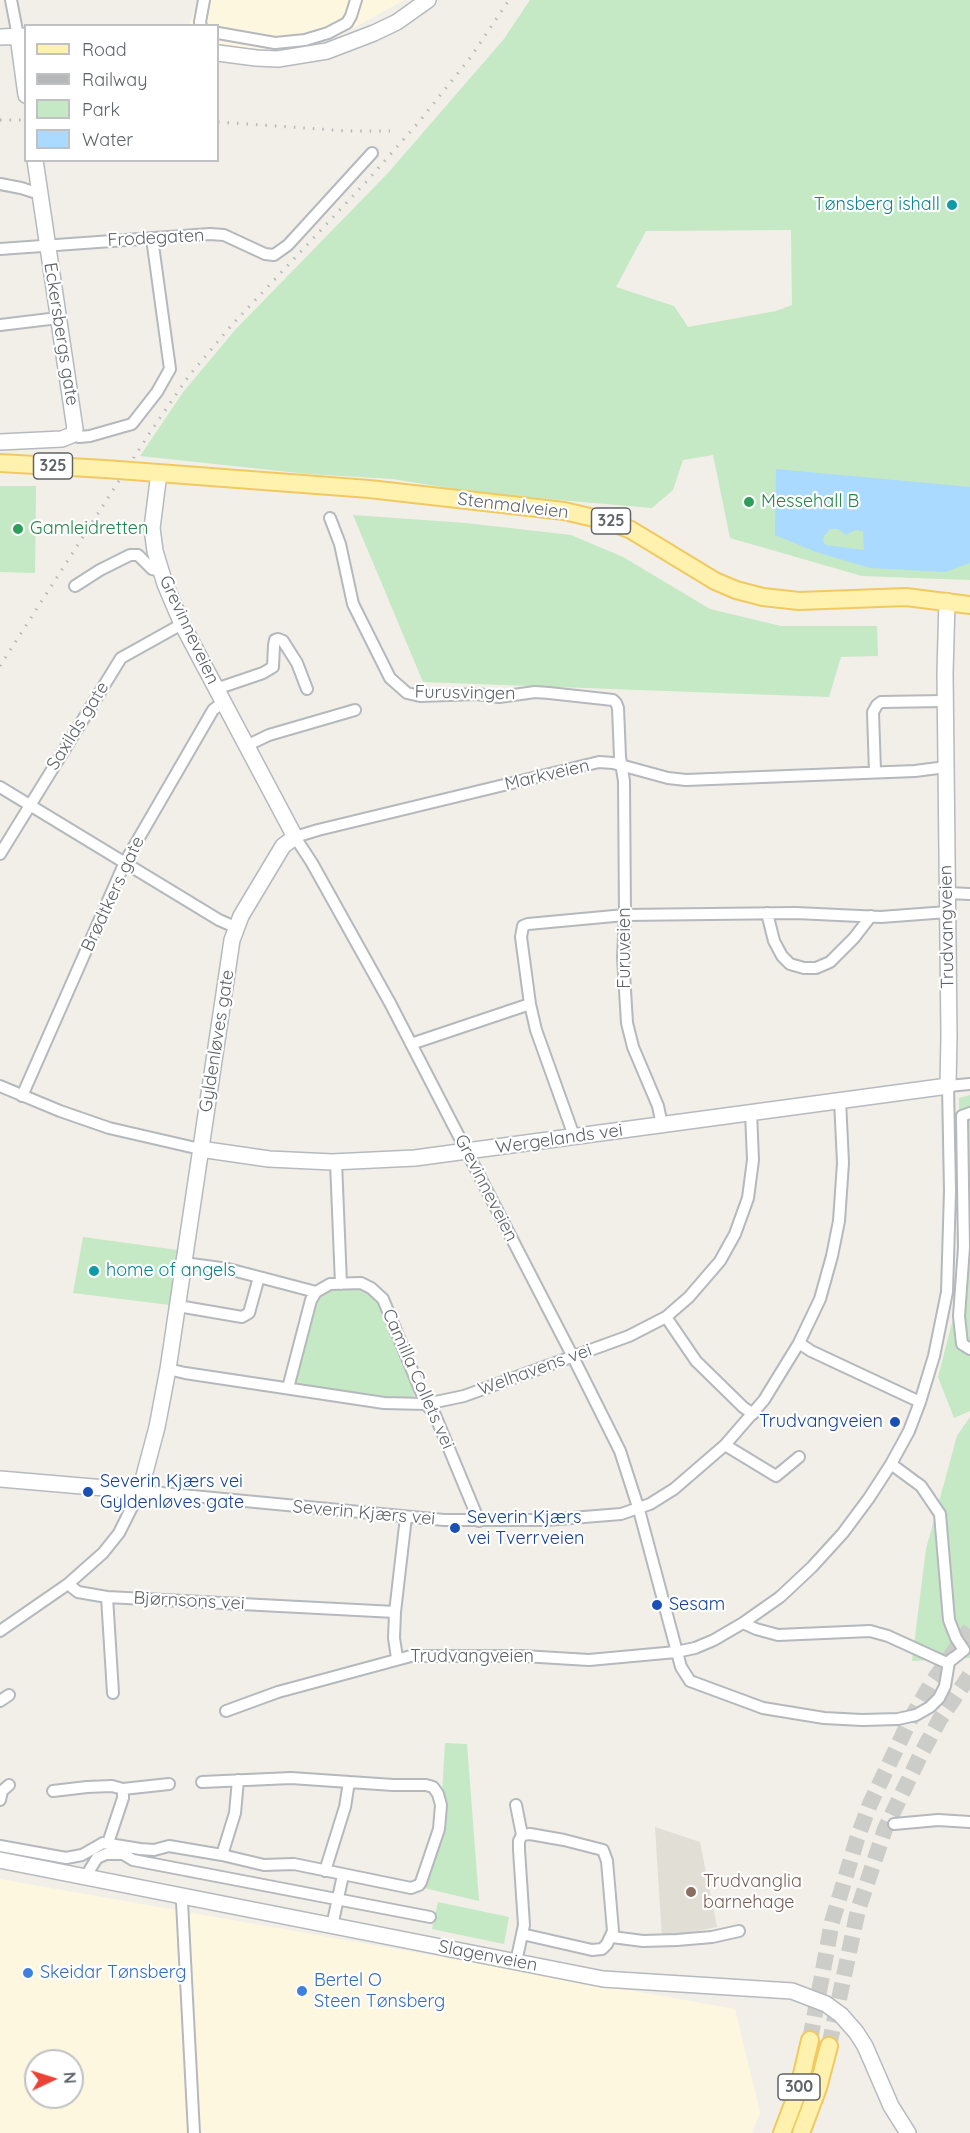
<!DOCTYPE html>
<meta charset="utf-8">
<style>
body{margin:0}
#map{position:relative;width:970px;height:2133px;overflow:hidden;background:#f1efe8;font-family:Quicksand,sans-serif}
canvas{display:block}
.legend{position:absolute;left:24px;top:24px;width:195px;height:138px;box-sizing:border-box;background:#fff;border:2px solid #bfc1c3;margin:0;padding:8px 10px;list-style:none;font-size:18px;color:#5f6368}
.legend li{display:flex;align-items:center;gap:12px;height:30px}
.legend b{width:30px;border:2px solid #bfc1c3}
.north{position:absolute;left:24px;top:2049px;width:60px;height:60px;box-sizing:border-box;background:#fff;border:2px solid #bfc1c3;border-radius:50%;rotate:86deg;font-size:16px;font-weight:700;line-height:24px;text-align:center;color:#5f6368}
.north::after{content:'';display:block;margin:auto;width:21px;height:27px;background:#ea4335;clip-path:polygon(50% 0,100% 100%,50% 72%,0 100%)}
</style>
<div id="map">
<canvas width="970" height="2133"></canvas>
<ul class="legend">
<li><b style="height:8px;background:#fff2af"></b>Road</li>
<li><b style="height:8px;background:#b6b7b8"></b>Railway</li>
<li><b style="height:16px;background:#c5e8c5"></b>Park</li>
<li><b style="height:16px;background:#aadaff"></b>Water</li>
</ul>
<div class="north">N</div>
</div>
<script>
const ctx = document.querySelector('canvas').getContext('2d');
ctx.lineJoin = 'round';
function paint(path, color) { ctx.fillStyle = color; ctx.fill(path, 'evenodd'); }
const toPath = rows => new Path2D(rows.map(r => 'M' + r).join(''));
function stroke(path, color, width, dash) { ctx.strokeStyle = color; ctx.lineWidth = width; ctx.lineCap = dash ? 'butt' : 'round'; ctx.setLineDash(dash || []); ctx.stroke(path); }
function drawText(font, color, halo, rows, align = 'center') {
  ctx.font = font + ' Quicksand,sans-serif'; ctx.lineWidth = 4.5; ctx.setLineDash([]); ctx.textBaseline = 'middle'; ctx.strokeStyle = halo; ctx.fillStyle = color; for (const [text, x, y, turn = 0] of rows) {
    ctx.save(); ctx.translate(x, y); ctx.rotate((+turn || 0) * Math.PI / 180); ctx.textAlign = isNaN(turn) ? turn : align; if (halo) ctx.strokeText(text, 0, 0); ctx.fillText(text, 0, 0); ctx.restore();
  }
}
const commercial = toPath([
 [199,0,404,0,339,36,274,49,218,47,218,26,188,26],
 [0,1879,735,2009,760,2112,752,2133,0,2133],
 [36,2061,72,2061,72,2097,36,2097]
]);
const education = toPath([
 [655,1827,700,1842,717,1927,662,1938]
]);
const green = toPath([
 [530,0,970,0,970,580,862,576,730,538,713,455,683,460,673,490,652,508,478,493,393,479,308,474,140,456,184,391,236,329,388,173,504,39],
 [791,230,792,305,776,311,688,327,674,306,616,287,646,231],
 [0,486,36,486,35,573,0,572],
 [353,515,466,523,571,535,623,557,710,609,781,626,877,626,878,656,841,657,829,697,423,682],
 [970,1095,970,1411,954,1418,938,1377,953,1319,959,1274,959,1098],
 [83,1237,185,1251,178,1306,73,1293],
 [330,1288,362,1288,369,1291,379,1301,416,1391,412,1399,392,1400,300,1387,297,1384,295,1378,315,1302,318,1296],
 [970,1417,970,1658,912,1661,926,1549,957,1436],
 [445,1743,467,1744,479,1901,424,1888,442,1793],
 [438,1902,509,1917,504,1944,432,1929]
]);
const water = toPath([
 [776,469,970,487,970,563,945,572,870,568,816,552,775,535],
 [830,529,838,529,846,535,855,530,863,531,864,550,826,545,823,542,824,536]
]);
const primaryTunnel = toPath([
 [810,2040,832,1922,857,1839,870,1804,910,1720,931,1684,970,1629],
 [829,2046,858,1910,885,1829,921,1754,940,1719,970,1675]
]);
const minor = toPath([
 [11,0,18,36],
 [201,26,200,22,204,0],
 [218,33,275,43,305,40,328,33,347,23,351,16,356,0],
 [0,184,21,188,40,194],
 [0,249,210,234,224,235,265,254,274,255,288,245,372,153],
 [0,325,58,318],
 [72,435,79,437,90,436,132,424,157,392,170,369,152,238],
 [330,518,340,544,353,604,390,678,407,693,420,696,477,694,499,697,535,692,549,693,613,700,616,703,618,708,620,757,624,781,625,915,623,957,627,1023,633,1047,658,1106,662,1125],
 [75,586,100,570,130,555,138,555,152,569,161,571],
 [216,689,263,673,273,667,274,645,275,640,278,639,283,641,297,663,307,689],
 [246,746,269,735,355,710],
 [875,772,873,712,877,705,881,702,945,701],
 [0,787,219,920,235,927],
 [0,854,121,658,182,624],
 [947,893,970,894],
 [767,913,774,941,782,956,790,964,804,968,816,968,830,962,854,938,871,916],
 [411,1044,530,1004],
 [0,1086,60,1111,109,1128,200,1149],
 [22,1096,125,862,213,710,223,702],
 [970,1113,962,1116,962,1119,964,1247,959,1316,962,1344,970,1349],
 [574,1136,536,1030,530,1004,521,937,523,926,528,924,625,915,796,913,881,917,947,912],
 [336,1162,341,1284],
 [259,1277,316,1292],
 [178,1306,242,1317,249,1313,259,1277,228,1269,184,1263],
 [666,1317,696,1361,743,1407,753,1414],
 [799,1343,811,1351,920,1402],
 [168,1369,185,1373,384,1403,426,1404,464,1396,629,1336,666,1317,689,1297,720,1261,735,1234,748,1198,753,1160,751,1112],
 [288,1388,311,1300,316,1292,330,1284,361,1283,371,1288,383,1299,426,1404,435,1415,479,1521],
 [725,1445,776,1476,799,1457],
 [891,1464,921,1486,940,1514,949,1620,956,1638,964,1650,949,1662,945,1686,939,1698,930,1707,916,1715,898,1719,862,1720,824,1718,763,1708,690,1681,681,1667,639,1510,620,1451,573,1357,390,1003,312,863,295,837,318,830,599,762,613,763,668,778,686,780,915,771,946,767],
 [68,1584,78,1592,107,1597,395,1612],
 [107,1597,113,1693],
 [743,1623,756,1629,778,1635,870,1631,888,1636,947,1663,953,1658],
 [0,1631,68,1584,103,1553,119,1533,140,1491,444,1520,547,1520,621,1514,650,1504,674,1489,725,1445,764,1400,799,1343,820,1299,832,1256,839,1221,843,1163,840,1100],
 [397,1658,394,1638,395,1612,406,1517],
 [0,1701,9,1695],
 [226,1711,278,1692,411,1656,523,1656,589,1660,676,1652,695,1648,714,1640,743,1623,780,1597,812,1567,843,1533,869,1498,891,1464,909,1431,920,1402,934,1356,947,1292,950,1191,948,1086,970,1084],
 [53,1791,87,1787,112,1786,123,1789,169,1784],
 [0,1800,2,1791,9,1785],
 [894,1824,938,1820,970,1822],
 [108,1843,123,1798,123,1789],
 [0,1846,66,1858,82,1855,103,1843,140,1849,154,1850,169,1846,222,1855,264,1865,294,1864,411,1888,419,1885,421,1882,439,1829,441,1805,438,1794,433,1787,426,1785,393,1785,291,1778,202,1782],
 [222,1855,235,1813,238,1780],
 [325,1871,345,1807,349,1782],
 [88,1877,89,1871,97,1858,106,1854,123,1854,133,1860,430,1917],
 [178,1895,182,1902,194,2133],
 [332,1926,343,1875],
 [522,1934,592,1950,602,1949,607,1944,613,1931,607,1861,603,1850,564,1840,530,1834,522,1835],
 [612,1937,643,1941,677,1940,712,1937,739,1931],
 [516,1962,524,1925,519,1850,519,1841,522,1835,516,1805]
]);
const secondary = toPath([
 [18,36,26,95],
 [0,37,26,36],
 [218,53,256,58,278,59,327,51,374,33,397,22,428,0],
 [0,442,62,439,72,435,75,429,35,160],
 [200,1149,269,1159,332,1162,415,1158,948,1086,949,1036,945,673,947,601],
 [0,1479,140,1491,157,1427,168,1369,232,940,241,916,283,846,295,837,182,624,165,584,155,551,152,528,159,473],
 [0,1860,603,1979,792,1991,826,2004,841,2015,856,2032,865,2046,891,2106,908,2133]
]);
const primary = toPath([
 [0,463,105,469],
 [145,472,369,489,564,511,611,522,631,530,715,581,736,590,763,597,799,601,906,597,970,605],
 [782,2133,798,2091,810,2040],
 [801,2133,818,2088,829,2046]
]);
const rail = toPath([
 [0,120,26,120],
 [218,122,348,131,390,131],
 [0,666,151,431,188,377,230,327,366,182,418,123,470,58,509,0]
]);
const primaryBridge = toPath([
 [105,469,145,472]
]);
const markers = [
 [952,205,6,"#0f9aa8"],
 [749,502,6,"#2e9e5b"],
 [18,529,6,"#2e9e5b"],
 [94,1271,6,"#0f9aa8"],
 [895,1422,6,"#1a4fb4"],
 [88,1492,6,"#1a4fb4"],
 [455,1528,6,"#1a4fb4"],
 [657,1605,6,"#1a4fb4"],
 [691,1892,6,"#8d6e63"],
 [28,1973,6,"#3f7fe0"],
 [302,1991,6,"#3f7fe0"]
];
const shields = [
 [53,466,39],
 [611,521,39],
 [799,2087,42]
];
const shieldNames = [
 ["325",53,466],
 ["325",611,521],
 ["300",799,2087]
];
const cultureNames = [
 ["Tønsberg ishall",940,205],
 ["home of angels",106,1271,"left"]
];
const streetNames = [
 ["Frodegaten",156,238,-3],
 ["Eckersbergs gate",61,334,81],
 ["Stenmalveien",513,506,7],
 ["Grevinneveien",189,630,65],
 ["Furusvingen",465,693,1],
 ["Saxilds gate",78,726,-58],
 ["Markveien",547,775,-13],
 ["Brødtkers gate",113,894,-65],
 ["Trudvangveien",947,927,-91],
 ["Furuveien",625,948,-90],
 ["Gyldenløves gate",217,1041,-81],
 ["Wergelands vei",559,1139,-8],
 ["Grevinneveien",486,1188,63],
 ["Welhavens vei",535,1370,-20],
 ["Camilla Collets vei",418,1379,66],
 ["Severin Kjærs vei",364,1513,5],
 ["Bjørnsons vei",189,1601,3],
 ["Trudvangveien",472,1657],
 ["Slagenveien",488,1956,11]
];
const leisureNames = [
 ["Messehall B",761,502],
 ["Gamleidretten",30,529]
];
const transitNames = [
 ["Trudvangveien",883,1422,"right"],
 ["Severin Kjærs vei",100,1482],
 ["Gyldenløves gate",100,1503],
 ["Severin Kjærs",467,1518],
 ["vei Tverrveien",467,1539],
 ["Sesam",669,1605]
];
const educationNames = [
 ["Trudvanglia",703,1882],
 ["barnehage",703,1903]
];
const shopNames = [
 ["Skeidar Tønsberg",40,1973],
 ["Bertel O",314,1981],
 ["Steen Tønsberg",314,2002]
];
paint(commercial, '#fef7e0');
paint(education, '#e1ded6');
paint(green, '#c5e8c5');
paint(water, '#aadaff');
stroke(primaryTunnel, '#ccccc8', 16, [16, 8]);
stroke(minor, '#b5b8bc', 14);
stroke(secondary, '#b6babf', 18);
stroke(primary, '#f2c960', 20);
stroke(minor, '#fff', 10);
stroke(secondary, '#fff', 15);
stroke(primary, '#fff2af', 16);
stroke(rail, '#b6b7b8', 3, [1.5, 8]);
stroke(primaryBridge, '#f2c960', 20, []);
stroke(primaryBridge, '#fff2af', 16);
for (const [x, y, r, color] of markers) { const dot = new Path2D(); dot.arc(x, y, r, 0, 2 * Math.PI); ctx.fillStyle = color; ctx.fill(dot); stroke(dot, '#fff', 2); }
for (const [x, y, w] of shields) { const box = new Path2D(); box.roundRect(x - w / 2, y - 13, w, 26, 4.5); ctx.fillStyle = '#fff'; ctx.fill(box); stroke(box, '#5f6368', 1.5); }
drawText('bold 16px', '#5f6368', null, shieldNames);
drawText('18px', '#0d838f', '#fff', cultureNames, 'right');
drawText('18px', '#5f6368', '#fff', streetNames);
drawText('18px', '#27864d', '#fff', leisureNames, 'left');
drawText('18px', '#164399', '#fff', transitNames, 'left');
drawText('18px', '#785e54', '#fff', educationNames, 'left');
drawText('18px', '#366cbe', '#fff', shopNames, 'left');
</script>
